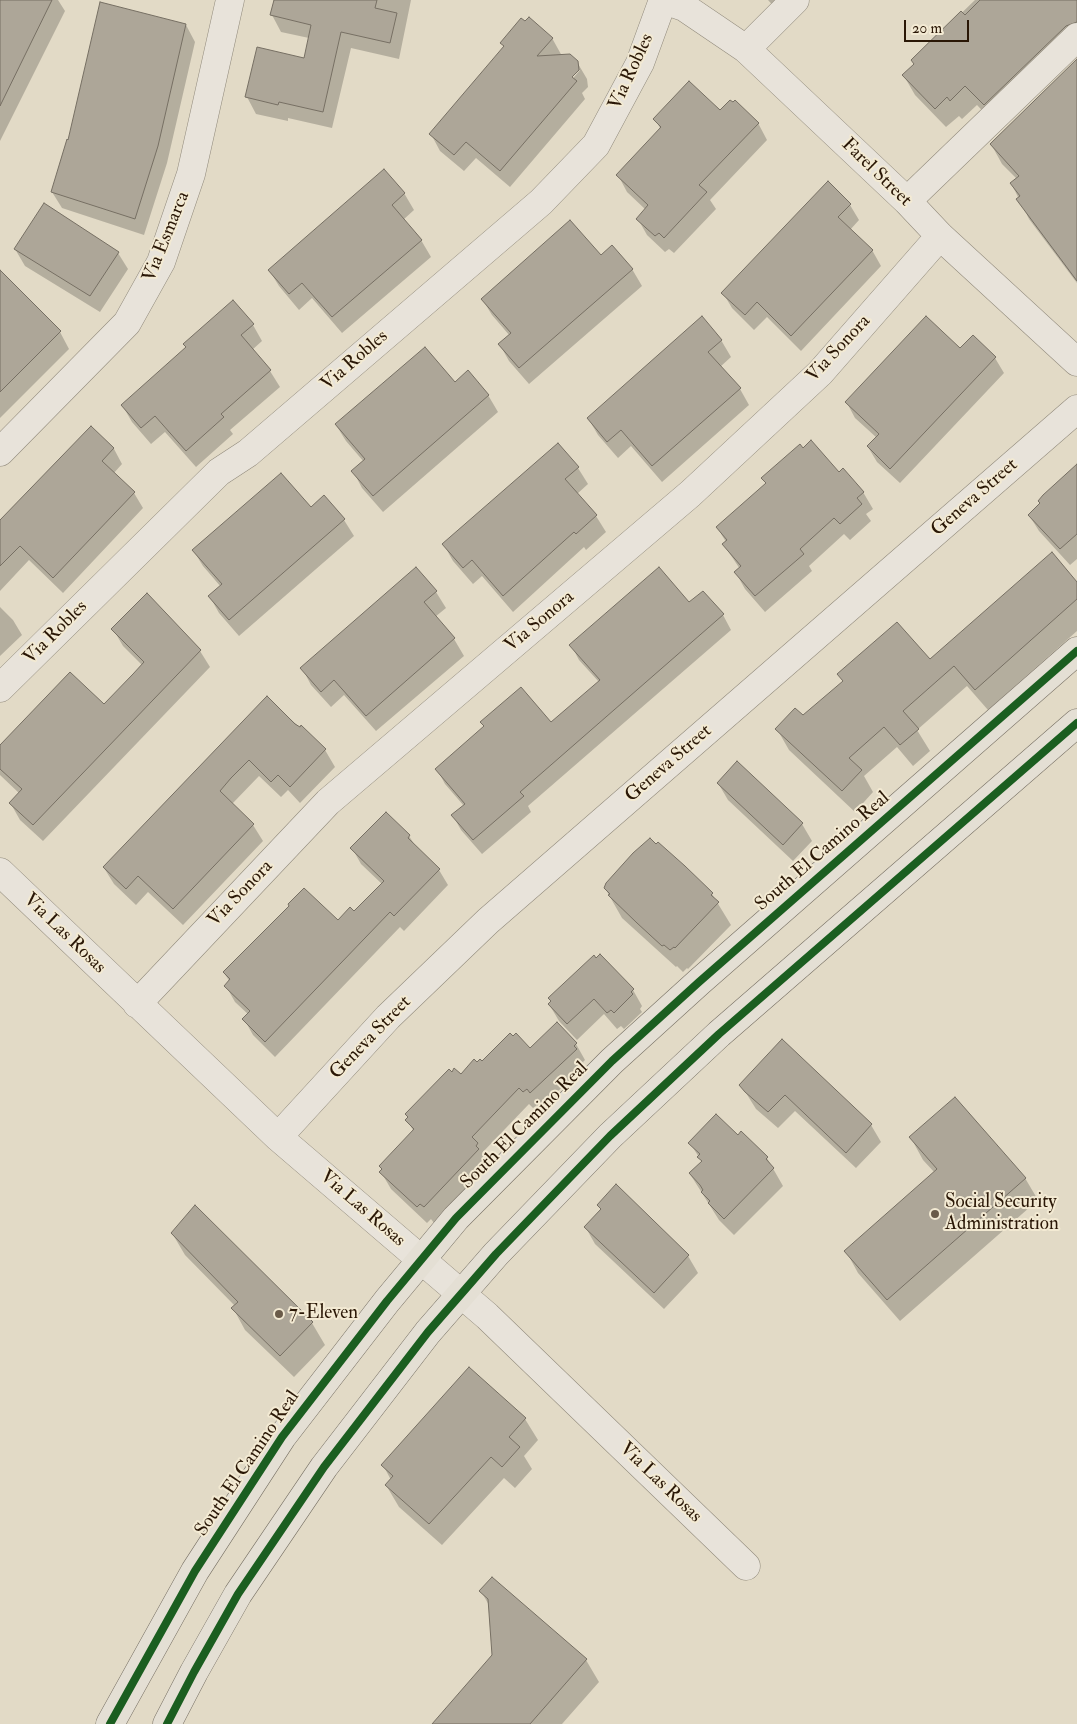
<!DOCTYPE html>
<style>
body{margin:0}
#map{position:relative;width:1077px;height:1724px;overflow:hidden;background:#e2dac6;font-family:"IM FELL Double Pica",serif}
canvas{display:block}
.scale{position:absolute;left:904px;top:20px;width:65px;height:22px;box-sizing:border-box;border:2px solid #2a1706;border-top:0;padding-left:6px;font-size:15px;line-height:18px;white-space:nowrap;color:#2a1706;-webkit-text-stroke:4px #f3ead3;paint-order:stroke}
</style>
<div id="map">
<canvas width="1077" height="1724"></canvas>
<div class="scale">20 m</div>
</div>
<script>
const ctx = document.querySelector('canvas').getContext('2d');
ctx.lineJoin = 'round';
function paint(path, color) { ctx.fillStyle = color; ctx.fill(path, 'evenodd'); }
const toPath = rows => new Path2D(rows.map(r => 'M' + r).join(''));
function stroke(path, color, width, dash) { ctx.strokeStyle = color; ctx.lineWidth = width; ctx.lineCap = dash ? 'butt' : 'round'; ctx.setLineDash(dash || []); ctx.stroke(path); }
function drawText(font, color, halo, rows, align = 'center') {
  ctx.font = font + ' "IM FELL Double Pica",serif'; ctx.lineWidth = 4; ctx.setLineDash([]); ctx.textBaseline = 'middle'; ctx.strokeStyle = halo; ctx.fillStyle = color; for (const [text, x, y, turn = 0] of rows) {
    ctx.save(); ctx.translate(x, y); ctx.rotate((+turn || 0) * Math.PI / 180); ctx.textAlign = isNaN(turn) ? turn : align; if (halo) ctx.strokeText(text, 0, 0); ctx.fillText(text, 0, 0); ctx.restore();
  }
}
const shadow = toPath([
 [0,0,58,0,65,11,0,141],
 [275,0,411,0,399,59,351,48,332,128,288,118,288,121,256,114,247,97,304,59,309,38,281,32,272,15],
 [768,0,788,0,777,10],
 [975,0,1077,0,1077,45,995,124,977,105,962,119,959,116,946,127,915,95,904,76,915,64,913,60],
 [186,25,195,42,167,163,144,235,62,208,52,192],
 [552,38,562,56,577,62,587,79,588,87,582,93,585,99,510,187,476,158,464,171,440,151,431,134,504,47,501,43],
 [577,70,580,70,569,83,567,81],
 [1077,61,1077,283,1029,219,1011,183,1017,179,1002,164,991,144],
 [733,104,758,123,767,140,710,200,716,209,674,253,669,249,665,252,647,235,638,219,646,210,627,192,618,175,661,130,655,119,720,112],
 [404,193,414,210,403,220,421,240,431,257,342,333,312,298,299,310,279,286,269,270],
 [850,205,859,220,850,230,872,250,881,266,801,351,767,317,754,330,732,308,723,293],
 [15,249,118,253,128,269,100,312,25,266],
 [600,257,632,269,642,286,529,384,509,361,500,345,510,336,492,315,482,299],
 [0,272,60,332,69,349,0,418],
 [253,325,262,341,252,350,270,371,280,387,230,430,233,434,196,467,165,432,151,444,132,422,122,405],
 [721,340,731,357,720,367,740,389,749,405,662,482,631,446,618,458,598,435,588,418],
 [960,350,995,358,1004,373,900,483,877,462,868,447,877,438,855,418,847,403],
 [455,383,488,395,498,412,383,512,362,488,353,471,364,462,346,441,336,425],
 [91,427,114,449,122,464,113,474,134,493,143,508,63,593,29,560,0,591,0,522],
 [558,445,578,468,588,484,577,494,596,516,606,532,586,550,584,547,513,612,482,576,473,584,453,561,444,545],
 [1077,467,1077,559,1070,565,1039,531,1029,515],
 [839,474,863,492,873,509,866,514,871,521,850,540,844,534,809,566,812,571,765,612,745,589,736,573,740,569,724,545,726,542,717,527,766,484,763,478],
 [324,497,344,520,354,536,239,636,219,613,210,597,221,587,203,566,193,550,311,509],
 [1077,584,1077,631,988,710,967,686,917,730,930,751,913,766,897,747,864,776,873,792,855,812,789,750,777,729,803,717,843,682,839,674,930,661],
 [436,592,446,608,435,617,454,639,464,656,376,731,344,695,331,707,311,685,302,668],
 [689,604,723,615,731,630,528,806,531,812,482,854,461,830,453,816,464,806,445,784,437,769,551,724,599,682,579,660,571,645],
 [0,607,13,620,22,635,0,656],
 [113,629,200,651,210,667,43,841,20,820,11,804,20,794,0,775,0,748,104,706,142,665,123,646],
 [267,698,325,750,335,767,300,803,288,790,281,797,259,776,232,804,253,825,263,841,183,925,148,892,136,905,114,884,104,868],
 [737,763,802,824,812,841,793,861,728,800,718,783],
 [409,836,416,847,439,870,448,885,404,931,400,927,275,1057,253,1035,244,1019,249,1015,235,1002,226,986,230,982,224,973,354,913,382,884,361,864,352,848],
 [605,888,712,894,731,925,688,969,687,968,683,972,677,966,676,967,622,918],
 [596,959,633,990,642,1006,640,1009,642,1012,624,1029,621,1026,617,1029,604,1014,577,1040,559,1021,549,1004],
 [783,1041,871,1125,881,1142,856,1168,795,1111,778,1128,756,1109,741,1085],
 [576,1044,585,1060,583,1062,585,1066,540,1108,537,1105,533,1108,529,1104,482,1153,487,1166,434,1223,431,1219,427,1223,391,1189,381,1172,414,1132,407,1120,452,1073,461,1076,477,1064,530,1050],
 [738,1137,767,1158,783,1186,734,1235,719,1220,690,1174,702,1162,690,1143],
 [911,1138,1025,1178,1038,1200,900,1321,858,1273,846,1251,935,1173,923,1160],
 [616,1186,688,1256,698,1273,664,1309,595,1244,586,1228,602,1211,598,1205],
 [172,1233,312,1323,325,1345,294,1377,245,1330,233,1308,235,1306,185,1255],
 [525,1419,538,1440,524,1456,532,1469,515,1488,504,1478,442,1545,399,1507,386,1485,391,1480,383,1465],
 [492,1579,586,1660,599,1682,562,1724,433,1724,494,1655,490,1607,481,1591]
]);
const building = toPath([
 [0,0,52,0,0,106,0,0],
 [274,0,377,0,375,8,397,13,390,43,341,32,323,112,279,102,278,105,245,97,257,47,304,58,311,25,270,15,274,0],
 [980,0,1077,0,1077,22,1066,26,984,105,965,86,950,101,947,97,935,109,902,75,914,64,911,60,961,11,965,15,980,0],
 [100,2,186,24,158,146,135,219,51,192,67,139,68,140,100,2],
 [529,17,553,38,537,56,570,54,578,61,579,70,572,77,577,81,500,171,466,142,454,155,429,134,504,46,500,43,521,18,525,21,529,17],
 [1077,59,1077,281,1016,199,1020,196,1010,183,1019,176,990,144,1077,59],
 [689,81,720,110,730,100,733,102,735,100,759,123,699,185,707,192,664,238,659,233,655,236,636,219,648,205,616,175,661,127,653,119,689,81],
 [384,169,405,193,392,205,422,240,332,317,302,283,289,294,268,270,384,169],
 [828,181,851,204,838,217,873,250,791,336,757,302,745,315,721,293,828,181],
 [44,203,119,252,90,296,14,249,44,203],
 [570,220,601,255,612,245,633,269,519,368,498,344,511,333,481,299,570,220],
 [0,270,61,331,0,392,0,270],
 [233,300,254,324,241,335,271,370,221,414,224,417,186,451,155,416,141,428,121,405,186,347,183,344,233,300],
 [702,316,722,340,708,352,741,388,652,466,621,430,607,442,587,418,702,316],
 [926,316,960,348,973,335,996,357,890,469,867,446,879,434,845,402,926,316],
 [425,347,455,382,468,370,489,395,373,496,351,471,365,459,335,424,425,347],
 [91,426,114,448,102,461,135,492,53,578,20,546,0,566,0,520,91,426],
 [811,440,839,472,843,468,864,492,857,498,862,504,840,524,834,518,800,549,804,554,755,596,734,572,741,566,722,544,727,540,716,527,766,483,761,478,800,444,803,448,811,440],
 [558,443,579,467,565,479,597,515,576,534,574,532,503,596,472,560,463,568,442,544,558,443],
 [1077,464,1077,534,1060,549,1028,515,1040,503,1038,501,1043,495,1077,464],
 [281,473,311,507,324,495,345,519,229,620,208,596,222,584,192,550,281,473],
 [1052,552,1077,582,1077,599,975,690,954,666,903,711,919,729,900,745,884,727,849,758,862,770,842,791,775,729,795,708,803,715,843,681,837,674,897,622,930,659,1052,552],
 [416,567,437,591,424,602,455,638,366,716,334,680,321,692,300,668,416,567],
 [659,567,689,602,703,591,724,614,520,792,524,796,473,840,451,815,465,804,435,769,484,726,480,722,521,687,551,722,600,680,569,645,659,567],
 [147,593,201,650,33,825,9,803,22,789,0,769,0,745,70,672,104,704,133,674,144,662,111,629,147,593],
 [267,696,295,724,300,727,301,725,326,749,290,787,278,775,271,782,249,760,231,778,220,791,254,824,173,909,138,876,126,889,103,867,267,696],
 [737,761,803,823,783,845,717,783,737,761],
 [386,812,410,835,408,838,440,869,394,916,390,912,265,1042,242,1019,250,1011,224,986,230,979,223,972,289,906,288,904,304,888,338,920,350,907,354,911,384,881,350,848,386,812],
 [650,838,656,844,658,842,685,866,713,893,711,895,719,902,675,948,674,947,670,950,664,945,662,946,637,923,608,895,610,894,604,888,606,883,633,853,650,838],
 [600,954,634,989,631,992,633,994,614,1013,611,1010,607,1013,594,999,567,1024,548,1004,551,1001,548,998,594,955,596,958,600,954],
 [557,1022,577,1043,574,1046,577,1049,530,1093,527,1089,523,1092,519,1088,472,1137,478,1143,476,1146,479,1149,424,1207,420,1204,417,1207,379,1172,382,1169,379,1166,414,1129,405,1120,408,1117,405,1114,449,1069,452,1072,454,1068,461,1074,474,1059,477,1062,480,1059,482,1061,510,1033,513,1036,516,1033,530,1048,557,1022],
 [782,1039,872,1124,846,1153,785,1095,768,1112,745,1092,739,1085,782,1039],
 [955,1097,1026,1178,887,1300,844,1251,937,1169,909,1137,955,1097],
 [716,1114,738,1135,741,1131,768,1157,766,1159,774,1168,724,1219,708,1203,710,1201,701,1192,703,1190,700,1185,689,1173,702,1161,697,1157,700,1154,688,1143,716,1114],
 [616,1184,689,1255,654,1293,584,1227,601,1209,597,1205,616,1184],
 [195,1205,313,1322,280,1356,231,1308,238,1302,171,1233,195,1205],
 [469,1367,526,1418,509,1437,520,1447,502,1467,491,1457,429,1524,385,1485,393,1476,381,1465,469,1367],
 [492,1577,587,1659,530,1724,432,1724,492,1655,488,1599,479,1591,492,1577]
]);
const minor = toPath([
 [664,0,684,7,746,49,907,201,940,236,1077,362],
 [746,49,795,0],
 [907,201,1077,37],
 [0,452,127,323,161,262,191,174,230,0],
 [0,688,219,472,248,453,541,202,596,145,640,63,663,0],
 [0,872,278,1137,487,1316,746,1566],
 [137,1004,328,802,690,494,820,373,940,236],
 [278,1137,388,1017,488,921,1077,409]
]);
const major = toPath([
 [110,1724,195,1571,282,1437,387,1301,456,1218,612,1061,699,982,1077,651],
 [167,1724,194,1672,238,1594,324,1467,428,1332,496,1254,610,1136,719,1034,1077,723]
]);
const cycleway = toPath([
 [110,1724,195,1571,282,1437,387,1301,456,1218,612,1061,699,982,1077,651],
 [167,1724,194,1672,238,1594,324,1467,428,1332,496,1254,610,1136,719,1034,1077,723]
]);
const markers = [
 [935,1214,5,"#6a5b49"],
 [279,1314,5,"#6a5b49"]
];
const streetNames = [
 ["Via Robles",632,72,-65],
 ["Farel Street",876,173,44],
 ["Via Esmarca",167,237,-68],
 ["Via Sonora",839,349,-47],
 ["Via Robles",355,361,-41],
 ["Geneva Street",975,498,-41],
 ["Via Sonora",540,622,-40],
 ["Via Robles",56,633,-45],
 ["Geneva Street",669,764,-41],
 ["South El Camino Real",823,852,-41],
 ["Via Sonora",241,894,-46],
 ["Via Las Rosas",64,934,44],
 ["Geneva Street",371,1038,-46],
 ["South El Camino Real",525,1126,-45],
 ["Via Las Rosas",362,1209,41],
 ["South El Camino Real",248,1464,-56],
 ["Via Las Rosas",660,1483,44]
];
const poiNames = [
 ["Social Security",945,1203],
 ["Administration",945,1225],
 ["7-Eleven",289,1314]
];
paint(shadow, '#0003');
paint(building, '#ada698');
stroke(building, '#766f63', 1);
stroke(minor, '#918a7c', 29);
stroke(major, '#766f63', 29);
stroke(minor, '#e8e3da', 28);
stroke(major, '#e4dfd4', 28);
stroke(cycleway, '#1b5e20', 8);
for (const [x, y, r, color] of markers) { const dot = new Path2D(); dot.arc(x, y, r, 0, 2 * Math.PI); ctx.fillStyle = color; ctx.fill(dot); stroke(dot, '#f3ead3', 2); }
drawText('19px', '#2a1706', '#f3ead3', streetNames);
drawText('19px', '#2a1706', '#f3ead3', poiNames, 'left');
</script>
